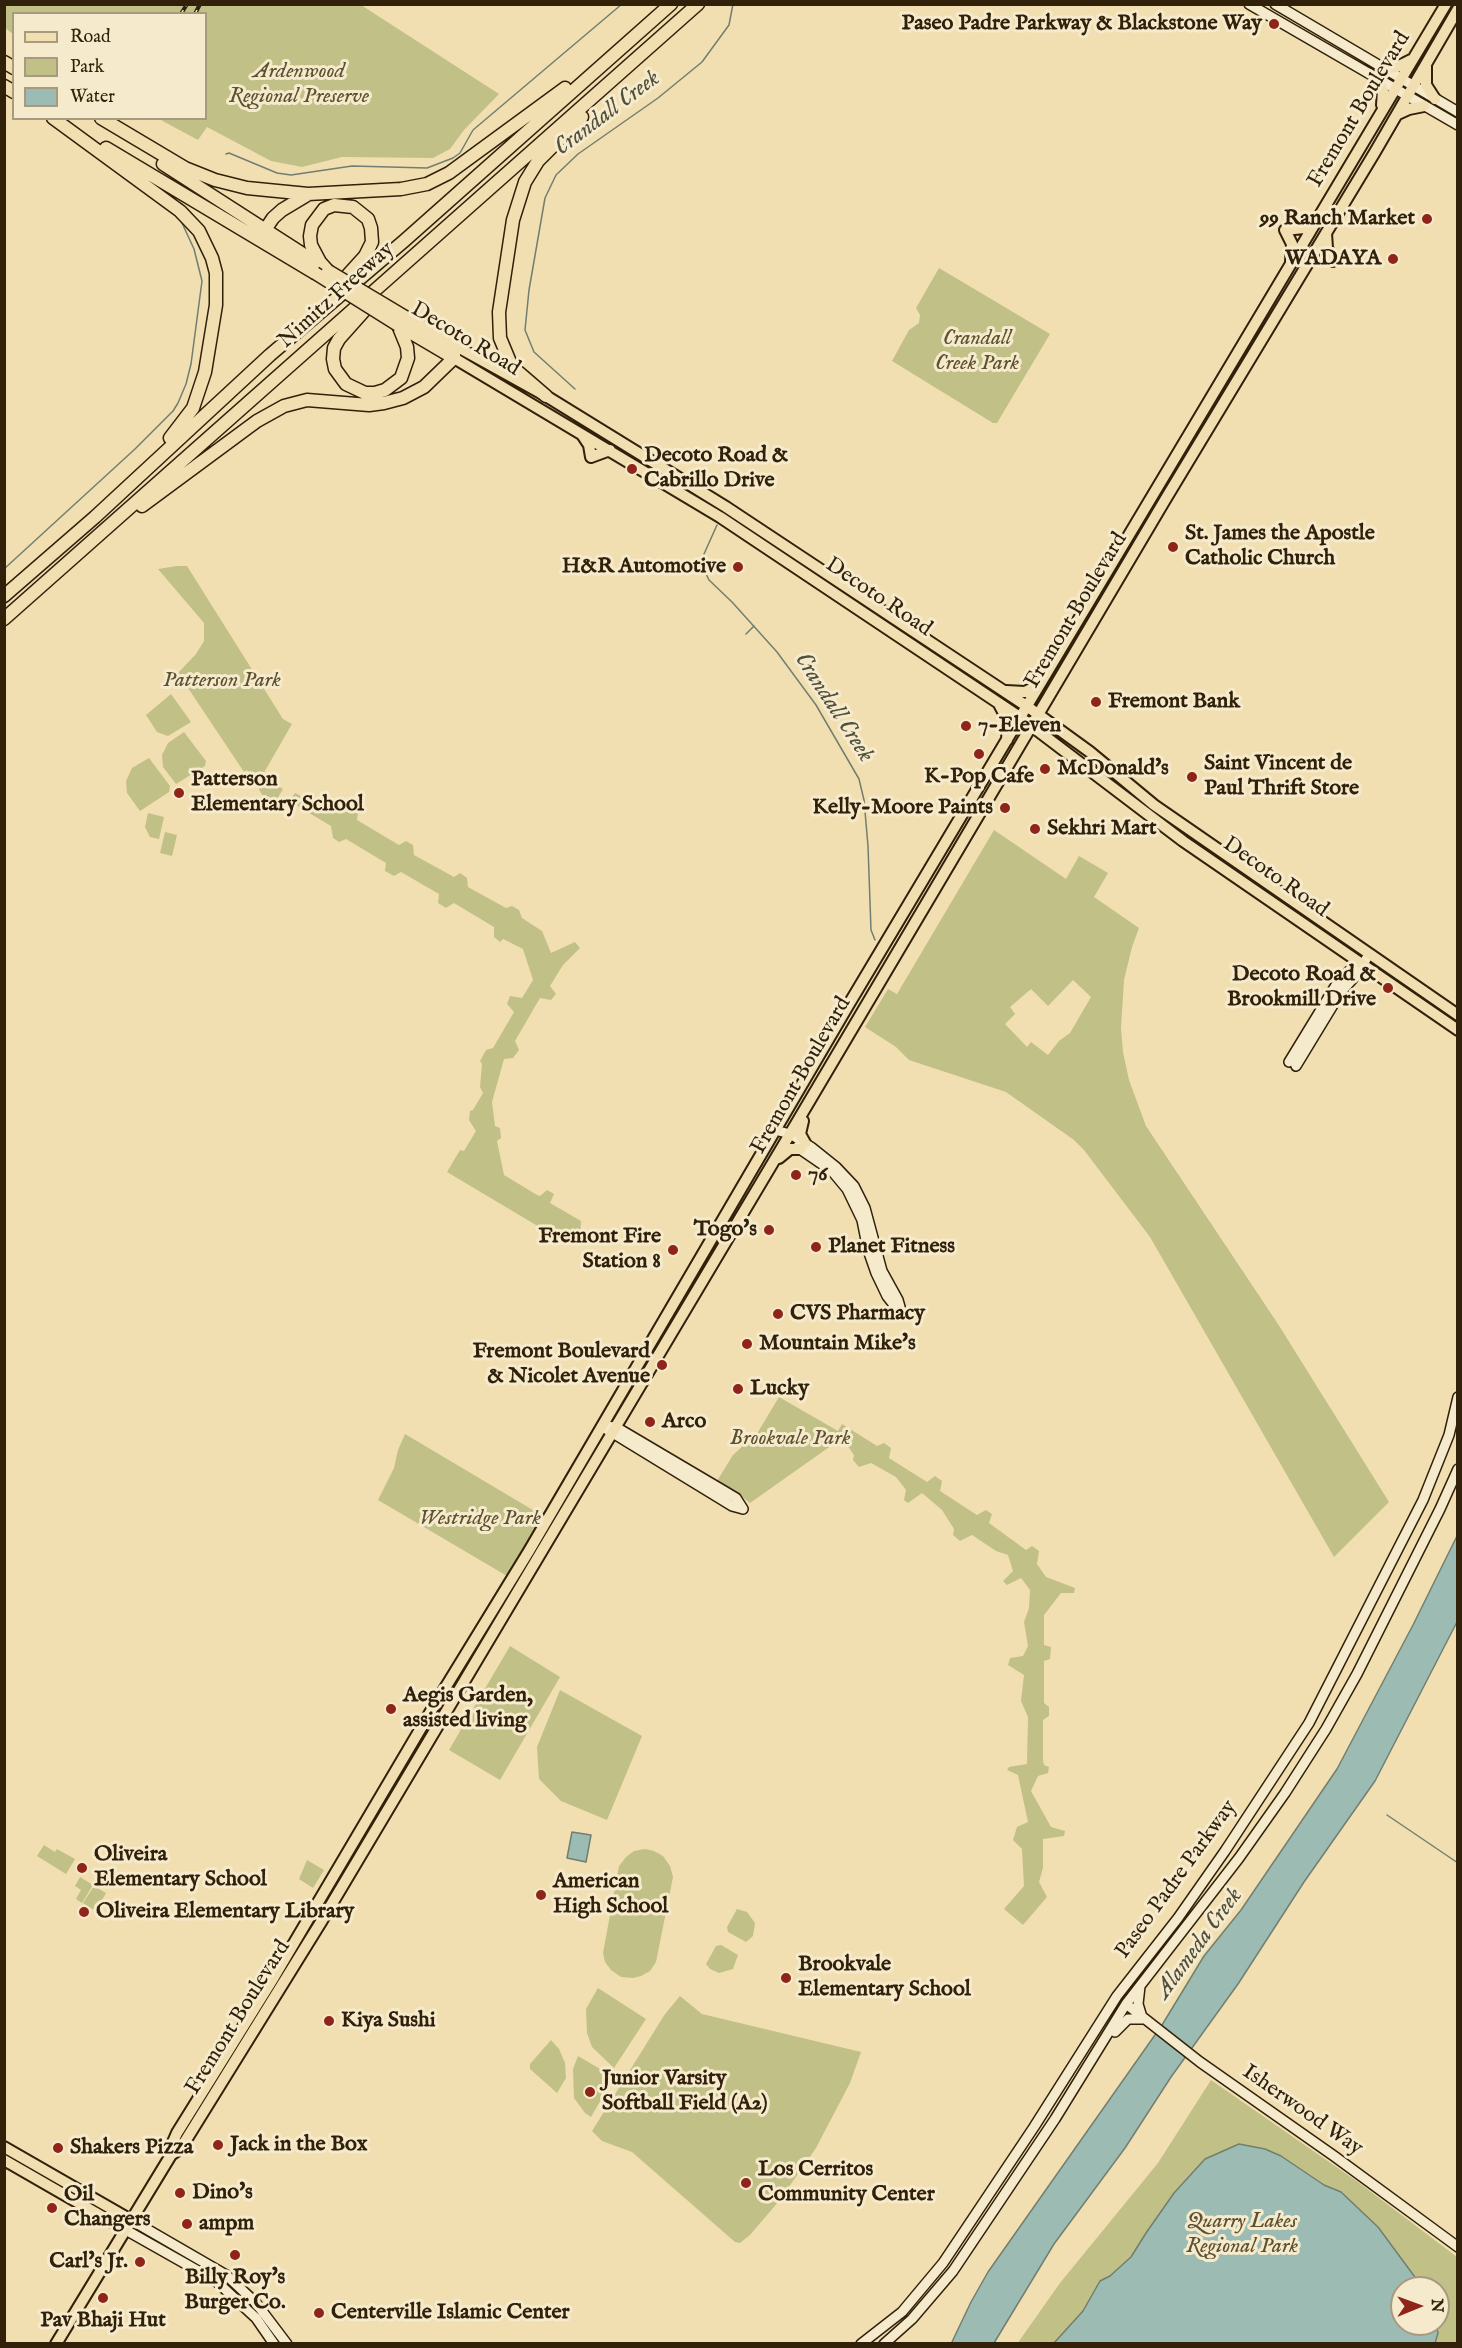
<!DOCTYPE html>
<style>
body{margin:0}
#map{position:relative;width:1462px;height:2348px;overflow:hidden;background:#f1dfb1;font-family:"IM FELL English",serif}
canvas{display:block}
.frame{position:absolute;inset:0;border:6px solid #31210b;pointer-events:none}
.legend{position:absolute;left:12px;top:12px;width:195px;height:108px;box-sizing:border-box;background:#f6eacc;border:2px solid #a79a7f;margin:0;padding:8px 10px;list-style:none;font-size:18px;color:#31210b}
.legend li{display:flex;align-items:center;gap:12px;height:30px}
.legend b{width:30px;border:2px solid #a79a7f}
.north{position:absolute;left:1390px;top:2276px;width:60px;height:60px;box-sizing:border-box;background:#f6eacc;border:2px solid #a79a7f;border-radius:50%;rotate:89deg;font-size:16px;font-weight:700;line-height:24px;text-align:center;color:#31210b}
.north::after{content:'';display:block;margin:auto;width:21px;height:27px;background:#8f2418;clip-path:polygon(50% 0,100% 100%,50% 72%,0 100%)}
</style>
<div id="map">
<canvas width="1462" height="2348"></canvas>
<div class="frame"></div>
<ul class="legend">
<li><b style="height:8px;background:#f1dfb1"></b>Road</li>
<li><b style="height:16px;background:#c1c087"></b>Park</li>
<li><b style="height:16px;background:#9cbcb3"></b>Water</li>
</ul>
<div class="north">N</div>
</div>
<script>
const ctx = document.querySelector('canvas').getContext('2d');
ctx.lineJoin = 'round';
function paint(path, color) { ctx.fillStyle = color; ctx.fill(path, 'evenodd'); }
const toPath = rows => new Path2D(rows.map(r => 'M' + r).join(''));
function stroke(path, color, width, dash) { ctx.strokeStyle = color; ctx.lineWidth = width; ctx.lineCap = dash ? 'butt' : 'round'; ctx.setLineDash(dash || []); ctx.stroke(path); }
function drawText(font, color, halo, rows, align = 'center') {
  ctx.font = font + ' "IM FELL English",serif'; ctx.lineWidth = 6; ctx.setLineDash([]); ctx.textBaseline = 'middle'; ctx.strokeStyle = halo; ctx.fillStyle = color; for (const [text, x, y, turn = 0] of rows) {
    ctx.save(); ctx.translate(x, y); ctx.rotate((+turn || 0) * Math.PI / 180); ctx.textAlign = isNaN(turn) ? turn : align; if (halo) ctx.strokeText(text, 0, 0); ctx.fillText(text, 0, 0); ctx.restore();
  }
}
const green = toPath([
 [4,5,361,5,499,94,464,130,450,149,433,158,342,157,302,167,271,161,207,127,198,140,159,119,206,118,206,14,14,14,13,34,5,28],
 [939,268,1050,334,997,423,993,423,892,361,909,330,919,323,920,315,916,308],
 [177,566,187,566,283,719,292,724,262,776,283,789,271,809,247,770,244,772,178,673,196,654,204,641,204,623,158,569],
 [171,694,191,722,168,736,157,732,146,715],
 [184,732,206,761,205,766,176,784,163,767,162,755,168,743],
 [149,758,170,786,169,792,140,811,127,793,126,781,132,768],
 [295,793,320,806,350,808,358,812,357,820,399,845,406,841,413,845,414,855,454,877,460,873,467,878,468,887,506,908,512,906,519,910,522,918,542,931,551,953,575,942,580,948,563,965,550,986,556,994,551,1000,540,998,515,1041,519,1050,513,1058,504,1059,492,1102,495,1126,500,1128,501,1138,497,1141,504,1175,537,1195,540,1196,547,1190,554,1194,550,1203,581,1221,580,1236,575,1243,567,1239,562,1241,559,1235,546,1231,447,1172,460,1150,464,1151,476,1131,469,1120,470,1111,473,1110,483,1093,480,1087,482,1064,480,1061,486,1050,493,1048,514,1012,507,1004,510,996,522,998,533,980,523,949,503,939,500,942,494,937,494,927,454,903,446,908,438,903,439,894,401,872,394,876,385,871,386,863,346,839,339,842,333,838,331,826,289,801],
 [148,813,164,817,159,839,150,837,145,827],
 [994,830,1066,879,1079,856,1108,873,1094,897,1139,928,1132,947,1124,980,1121,1028,1123,1052,1129,1080,1146,1126,1278,1324,1389,1502,1334,1557,1150,1237,1084,1150,1074,1140,1006,1092,909,1060,896,1047,865,1027,888,989,897,994],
 [1073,980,1091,997,1070,1033,1059,1041,1048,1055,1031,1042,1027,1047,1005,1024,1015,1014,1010,1007,1031,989,1048,1006],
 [165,832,177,835,172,856,160,853],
 [779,1397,838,1431,842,1424,877,1446,884,1443,891,1448,889,1458,927,1482,935,1476,942,1481,940,1491,977,1515,986,1510,992,1514,989,1523,1026,1550,1032,1546,1039,1551,1037,1564,1046,1577,1075,1588,1074,1593,1061,1593,1044,1615,1044,1645,1051,1647,1050,1659,1044,1661,1044,1703,1049,1707,1049,1716,1043,1720,1043,1760,1044,1765,1049,1767,1048,1773,1038,1776,1031,1791,1051,1827,1065,1831,1064,1836,1043,1839,1043,1868,1039,1882,1047,1897,1023,1925,1004,1909,1024,1886,1022,1849,1013,1840,1017,1827,1028,1822,1018,1775,1007,1770,1009,1767,1027,1764,1028,1717,1021,1701,1024,1675,1008,1665,1010,1658,1023,1656,1028,1646,1024,1622,1029,1608,1030,1590,1021,1578,1007,1585,1003,1581,1013,1571,1008,1555,996,1551,972,1535,960,1541,953,1535,954,1529,942,1510,922,1493,908,1503,904,1500,906,1490,896,1477,871,1463,859,1467,853,1460,854,1455,842,1438,750,1503,741,1496,717,1481,733,1455,758,1432],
 [405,1434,543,1516,507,1576,378,1500,394,1468,398,1450],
 [510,1646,560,1677,500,1780,449,1750],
 [560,1690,642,1736,607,1820,561,1801,539,1779,537,1747],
 [44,1845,55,1852,57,1849,75,1859,66,1874,37,1856],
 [645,1849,654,1851,663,1856,670,1866,673,1877,656,1962,650,1971,641,1976,633,1978,621,1977,611,1970,605,1962,603,1953,619,1866,626,1857,634,1851],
 [307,1860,324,1870,313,1888,299,1879],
 [80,1877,93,1885,82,1903,76,1899,81,1890,75,1886],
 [94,1886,106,1893,96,1911,83,1903],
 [737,1909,747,1912,755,1923,753,1936,746,1942,728,1932,727,1927],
 [721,1945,738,1955,733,1969,719,1973,710,1969,706,1964,716,1946],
 [598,1988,646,2019,614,2068,592,2047,587,2033,586,2009],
 [680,1996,702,2014,861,2052,850,2083,816,2148,779,2201,750,2235,740,2243,735,2242,632,2152,602,2141,592,2131,665,2014],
 [551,2040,559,2049,565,2063,566,2078,557,2093,530,2069,530,2064],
 [578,2056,614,2077,591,2117,585,2113,574,2098,573,2069],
 [1211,2080,1358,2182,1457,2257,1457,2343,1017,2344,1060,2283,1158,2163],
 [1402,2288,1438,2288,1438,2324,1402,2324]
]);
const water = toPath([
 [1457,1536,1457,1622,1375,1781,1304,1882,1238,1984,1171,2077,1125,2148,1054,2244,994,2343,951,2344,971,2302,988,2272,1162,2025,1204,1956,1241,1910,1337,1769,1413,1625,1457,1536],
 [572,1832,591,1835,586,1862,567,1858,572,1832],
 [1239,2144,1265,2149,1281,2156,1324,2185,1341,2192,1378,2227,1423,2288,1402,2288,1402,2324,1436,2324,1438,2333,1435,2343,1054,2343,1083,2311,1100,2281,1110,2276,1131,2257,1146,2233,1174,2193,1205,2159,1239,2144]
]);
const stream = toPath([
 [226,154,229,153,277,173,291,175,352,166,427,168,453,158,460,153,473,130,622,4],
 [575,389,534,352,525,330,529,290,545,198,556,175,578,154,658,98,702,62,729,25,733,4],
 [717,525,704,554,703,568,709,580,732,602,777,652,816,705,859,779,864,800,868,846,871,930,875,940],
 [4,569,135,449,173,411,178,403,186,384,191,364,202,281,194,249,182,223],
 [746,634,754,626],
 [1387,1815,1458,1863]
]);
const secondary = toPath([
 [1249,4,1458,125],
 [1275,4,1458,112],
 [1289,1062,1336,985,1351,969,1362,964],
 [1296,1066,1341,992,1358,973,1369,954],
 [775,1130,790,1134,811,1147,836,1167,854,1186,865,1208,882,1271,898,1300,900,1307],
 [797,1147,832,1171,847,1189,862,1220,868,1250,876,1273,887,1296,894,1305,900,1307],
 [602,1426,616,1427,726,1492,736,1498,743,1509],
 [606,1429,732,1506,743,1509],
 [1140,1986,1138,2004,1142,2017],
 [1126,2004,1200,2062,1334,2156,1458,2247],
 [1115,2032,1128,2019,1142,2019],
 [131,2220,226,2275,256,2303,287,2344],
 [124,2229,216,2281,256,2318,274,2344],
 [861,2344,902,2312,943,2263,1034,2127,1117,1996,1178,1918,1225,1851,1309,1723,1423,1500,1449,1435,1458,1397],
 [884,2344,912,2319,953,2271,1055,2119,1126,2004,1239,1858,1285,1793,1326,1729,1357,1674,1440,1509,1458,1469]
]);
const primary = toPath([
 [1426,66,1426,85,1435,99],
 [1382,68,1397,67,1411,60],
 [1376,78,1383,90,1382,105],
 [1398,114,1409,109,1424,106],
 [1326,233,1327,248,1333,261],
 [1291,262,1292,244,1285,230,1304,228,1315,223],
 [454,345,546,396,726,507,1028,707,1090,752,1154,805,1458,1015],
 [454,358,720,517,1021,718,1183,841,1458,1030],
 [583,436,589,445,591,457,610,450],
 [1006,691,1025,692,1039,685],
 [1000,706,1008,721,1007,740],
 [803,1121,800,1134,805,1143],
 [779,1158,790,1149,801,1149],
 [4,2147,131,2220],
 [171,2155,181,2148,321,1922,790,1134,1165,500,1375,152,1458,9],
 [4,2160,124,2229],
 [56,2344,171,2155,173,2142,177,2133,274,1977,431,1711,529,1551,849,1004,1446,4]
]);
const highway = toPath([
 [4,62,14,68],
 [4,86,14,92],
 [53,118,180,211,199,231,212,258,216,273,216,305,205,372,193,408,170,438],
 [101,118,185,168,215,180,247,188,308,194,401,189,427,184,449,173,565,88],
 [106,148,315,273],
 [163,164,320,265],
 [261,236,273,218,282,210,307,195],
 [328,271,320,262,311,245,310,236,312,225,324,209,334,205,353,207,368,219,371,228,372,242,365,256,336,288],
 [372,302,339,339,334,348,333,359,335,369,346,384,365,393,375,393,385,390,401,378,408,358,407,347,398,325],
 [398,325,454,358],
 [546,396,517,371,510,362,500,338,499,312,513,220,525,182,538,161,582,117],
 [142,506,257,421,284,406,307,400,369,405,384,403,403,398,424,387,454,358,454,345,405,317],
 [4,596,95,517,270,355,404,241,671,4],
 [4,619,698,4]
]);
const rail = toPath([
 [181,14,187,4],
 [195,14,200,4]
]);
const highwayBridge = toPath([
 [328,271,405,317],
 [315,273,398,325]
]);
const markers = [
 [1274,24,6,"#8f2418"],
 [1427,219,6,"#8f2418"],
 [1393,259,6,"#8f2418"],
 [632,469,6,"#8f2418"],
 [1173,547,6,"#8f2418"],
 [738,567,6,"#8f2418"],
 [1096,702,6,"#8f2418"],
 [966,726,6,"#8f2418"],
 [979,754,6,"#8f2418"],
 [1045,769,6,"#8f2418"],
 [1192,777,6,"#8f2418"],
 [179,793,6,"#8f2418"],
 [1005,808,6,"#8f2418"],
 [1035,829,6,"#8f2418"],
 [1388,988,6,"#8f2418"],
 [796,1175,6,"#8f2418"],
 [769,1230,6,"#8f2418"],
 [816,1247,6,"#8f2418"],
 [673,1250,6,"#8f2418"],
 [778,1314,6,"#8f2418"],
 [747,1344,6,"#8f2418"],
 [662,1365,6,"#8f2418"],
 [738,1389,6,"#8f2418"],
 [650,1422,6,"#8f2418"],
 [391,1709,6,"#8f2418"],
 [82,1868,6,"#8f2418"],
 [541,1895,6,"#8f2418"],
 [84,1912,6,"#8f2418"],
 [786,1978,6,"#8f2418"],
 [329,2021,6,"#8f2418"],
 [590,2092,6,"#8f2418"],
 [218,2145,6,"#8f2418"],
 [58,2148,6,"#8f2418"],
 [746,2183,6,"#8f2418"],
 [180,2193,6,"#8f2418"],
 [52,2208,6,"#8f2418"],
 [187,2224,6,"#8f2418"],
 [235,2255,6,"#8f2418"],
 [140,2262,6,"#8f2418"],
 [103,2298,6,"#8f2418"],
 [319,2313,6,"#8f2418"]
];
const poiNames = [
 ["Paseo Padre Parkway & Blackstone Way",1262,24,"right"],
 ["99 Ranch Market",1415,219,"right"],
 ["WADAYA",1381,259,"right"],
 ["Decoto Road &",644,456],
 ["Cabrillo Drive",644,481],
 ["St. James the Apostle",1185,534],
 ["Catholic Church",1185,559],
 ["H&R Automotive",726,567,"right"],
 ["Fremont Bank",1108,702],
 ["7-Eleven",978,726],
 ["Saint Vincent de",1204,764],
 ["Paul Thrift Store",1204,789],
 ["McDonald's",1057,769],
 ["K-Pop Cafe",979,777,"center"],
 ["Patterson",191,780],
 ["Elementary School",191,805],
 ["Kelly-Moore Paints",993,808,"right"],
 ["Sekhri Mart",1047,829],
 ["Decoto Road &",1376,975,"right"],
 ["Brookmill Drive",1376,1000,"right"],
 ["76",808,1175],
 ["Togo's",757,1230,"right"],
 ["Fremont Fire",661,1237,"right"],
 ["Station 8",661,1262,"right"],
 ["Planet Fitness",828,1247],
 ["CVS Pharmacy",790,1314],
 ["Mountain Mike's",759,1344],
 ["Fremont Boulevard",650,1352,"right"],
 ["& Nicolet Avenue",650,1377,"right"],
 ["Lucky",750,1389],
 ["Arco",662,1422],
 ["Aegis Garden,",403,1696],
 ["assisted living",403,1721],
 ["Oliveira",94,1855],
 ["Elementary School",94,1880],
 ["American",553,1882],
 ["High School",553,1907],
 ["Oliveira Elementary Library",96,1912],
 ["Brookvale",798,1965],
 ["Elementary School",798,1990],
 ["Kiya Sushi",341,2021],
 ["Junior Varsity",602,2079],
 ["Softball Field (A2)",602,2104],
 ["Jack in the Box",230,2145],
 ["Shakers Pizza",70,2148],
 ["Los Cerritos",758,2170],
 ["Community Center",758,2195],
 ["Dino's",192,2193],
 ["Oil",64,2195],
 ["Changers",64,2220],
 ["ampm",199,2224],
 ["Carl's Jr.",128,2262,"right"],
 ["Billy Roy's",235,2278,"center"],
 ["Burger Co.",235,2303,"center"],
 ["Centerville Islamic Center",331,2313],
 ["Pav Bhaji Hut",103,2321,"center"]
];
const parkNames = [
 ["Ardenwood",299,72],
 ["Regional Preserve",299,97],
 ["Crandall",977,339],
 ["Creek Park",977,364],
 ["Patterson Park",222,681],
 ["Brookvale Park",790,1439],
 ["Westridge Park",480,1519],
 ["Quarry Lakes",1242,2222],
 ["Regional Park",1242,2247]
];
const streetNames = [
 ["Fremont Boulevard",1360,110,-59],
 ["Nimitz Freeway",337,296,-42],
 ["Decoto Road",465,340,31],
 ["Decoto Road",878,598,34],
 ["Fremont Boulevard",1077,611,-59],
 ["Decoto Road",1275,878,35],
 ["Fremont Boulevard",802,1076,-60],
 ["Paseo Padre Parkway",1177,1880,-54],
 ["Fremont Boulevard",239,2018,-58],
 ["Isherwood Way",1302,2111,35]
];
const waterNames = [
 ["Crandall Creek",608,114,-37],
 ["Crandall Creek",833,708,57],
 ["Alameda Creek",1200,1944,-54]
];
paint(green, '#c1c087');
paint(water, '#9cbcb3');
stroke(water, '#717e70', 1.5);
stroke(stream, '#717e70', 1.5);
stroke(secondary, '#31210b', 12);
stroke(primary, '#31210b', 14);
stroke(highway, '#31210b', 15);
stroke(secondary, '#f6eacc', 9);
stroke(primary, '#f1dfb1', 10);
stroke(highway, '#f1dfb1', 12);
stroke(rail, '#31210b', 4);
stroke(rail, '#f6eacc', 1.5, [4.5]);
stroke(highwayBridge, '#31210b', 15, []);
stroke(highwayBridge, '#f1dfb1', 12);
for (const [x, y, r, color] of markers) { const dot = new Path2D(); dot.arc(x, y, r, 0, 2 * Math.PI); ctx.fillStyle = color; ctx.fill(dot); stroke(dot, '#f6eacc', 2); }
drawText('bold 22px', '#31210b', '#f6eacc', poiNames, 'left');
drawText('italic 22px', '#5c5130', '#f6eacc', parkNames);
drawText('22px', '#31210b', '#f6eacc', streetNames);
drawText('italic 24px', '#51503d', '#f6eacc', waterNames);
</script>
